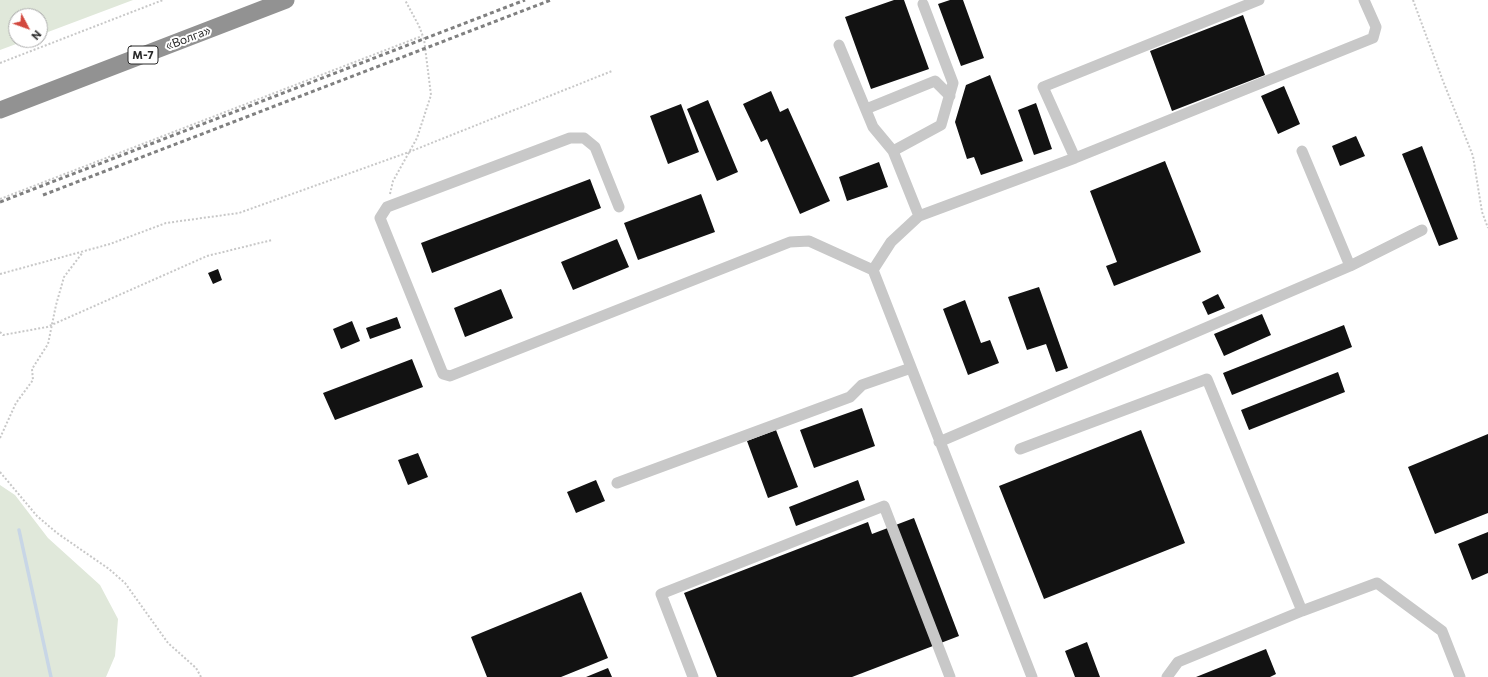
<!DOCTYPE html>
<meta charset="utf-8">
<style>
body{margin:0}
#map{position:relative;width:1488px;height:677px;overflow:hidden;background:#fff;font-family:Commissioner,sans-serif}
canvas{display:block}
.north{position:absolute;left:8px;top:8px;width:40px;height:40px;box-sizing:border-box;background:#fff;border:1px solid #aaa;border-radius:50%;rotate:131deg;font-size:11px;font-weight:700;line-height:16px;text-align:center;color:#2b2b2b}
.north::after{content:'';display:block;margin:auto;width:14px;height:18px;background:#d2483e;clip-path:polygon(50% 0,100% 100%,50% 72%,0 100%)}
</style>
<div id="map">
<canvas width="1488" height="677"></canvas>
<div class="north">N</div>
</div>
<script>
const ctx = document.querySelector('canvas').getContext('2d');
ctx.lineJoin = 'round';
function paint(path, color) { ctx.fillStyle = color; ctx.fill(path, 'evenodd'); }
const toPath = rows => new Path2D(rows.map(r => 'M' + r).join(''));
function stroke(path, color, width, dash) { ctx.strokeStyle = color; ctx.lineWidth = width; ctx.lineCap = dash ? 'butt' : 'round'; ctx.setLineDash(dash || []); ctx.stroke(path); }
function drawText(font, color, halo, rows, align = 'center') {
  ctx.font = font + ' Commissioner,sans-serif'; ctx.lineWidth = 4; ctx.setLineDash([]); ctx.textBaseline = 'middle'; ctx.strokeStyle = halo; ctx.fillStyle = color; for (const [text, x, y, turn = 0] of rows) {
    ctx.save(); ctx.translate(x, y); ctx.rotate((+turn || 0) * Math.PI / 180); ctx.textAlign = isNaN(turn) ? turn : align; if (halo) ctx.strokeText(text, 0, 0); ctx.fillText(text, 0, 0); ctx.restore();
  }
}
const green = toPath([
 [0,0,133,0,40,35,40,16,16,16,16,40,27,40,0,50],
 [0,485,15,495,48,538,100,585,118,619,115,656,106,677,0,677]
]);
const stream = toPath([
 [19,530,51,677]
]);
const building = toPath([
 [894,0,904,0,929,69,871,89,845,17],
 [950,0,963,0,984,58,961,66,938,4],
 [1243,15,1265,75,1172,111,1150,51],
 [990,75,1023,161,981,175,974,157,967,159,955,122,966,85],
 [1284,86,1300,124,1278,134,1261,96],
 [771,91,780,112,788,108,830,201,800,214,767,139,761,142,743,104],
 [708,100,738,172,717,181,687,109],
 [1036,103,1052,149,1034,155,1018,110],
 [681,104,699,152,668,164,650,116],
 [1356,136,1365,156,1340,166,1332,146],
 [1422,146,1458,239,1439,246,1402,154],
 [1165,161,1201,252,1114,286,1106,266,1117,262,1090,191],
 [879,162,888,187,847,201,839,177],
 [590,179,601,208,432,273,421,243],
 [701,194,715,232,638,260,624,223],
 [617,239,629,267,573,290,561,262],
 [218,269,222,280,213,284,208,273],
 [1039,287,1068,368,1056,372,1046,344,1027,350,1008,297],
 [501,289,513,318,465,337,454,308],
 [1218,294,1225,308,1208,315,1202,302],
 [965,300,981,343,990,340,999,363,968,375,943,309],
 [1262,314,1271,335,1224,356,1214,334],
 [397,317,401,328,370,339,366,328],
 [352,321,360,341,341,349,333,329],
 [1344,325,1352,347,1232,395,1223,373],
 [412,359,423,387,335,420,323,393],
 [1338,372,1345,392,1249,430,1241,410],
 [862,408,875,446,814,468,800,430],
 [776,430,798,487,768,498,747,441],
 [1141,430,1185,543,1044,599,999,486],
 [1488,434,1488,513,1435,534,1408,467],
 [418,453,428,477,408,485,398,460],
 [596,480,605,501,576,513,567,492],
 [858,480,865,500,796,526,789,507],
 [914,518,959,636,852,677,717,677,684,593,868,522,872,534],
 [1488,532,1488,573,1472,580,1458,544],
 [581,592,608,658,561,677,487,677,471,637],
 [1087,642,1100,677,1075,677,1065,651],
 [1266,649,1276,674,1270,677,1196,677],
 [608,668,612,677,586,677]
]);
const path = toPath([
 [1413,0,1443,81,1473,156,1482,212,1488,228],
 [0,63,163,0],
 [390,194,393,181,417,138,431,95,424,39,419,26,405,0],
 [0,199,422,36],
 [0,274,110,244,166,223,239,213,409,152,612,71],
 [0,332,3,335,47,327,207,256,272,240],
 [0,438,16,403,33,380,32,369,48,344,56,305,64,277,83,252],
 [0,472,37,516,57,533,109,569,125,583,168,643,196,668,201,677]
]);
const minor = toPath([
 [839,45,873,127,893,151,919,216],
 [866,109,935,81,950,96],
 [893,151,941,125,953,83,923,4],
 [1302,151,1350,266],
 [1075,158,1043,87,1259,0],
 [619,207,595,147,584,138,570,138,387,207,380,218,443,374,450,376,790,242,809,241,873,270,1032,677],
 [873,270,891,242,919,216,1075,158,1373,38,1376,27,1364,0],
 [939,442,1350,266,1422,230],
 [1020,449,1207,379,1302,611],
 [617,483,850,397,862,385,911,368],
 [693,677,661,594,884,506,950,677],
 [1167,677,1178,662,1302,611,1377,583,1442,631,1460,677]
]);
const highway = toPath([
 [0,110,286,0]
]);
const rail = toPath([
 [43,195,551,0],
 [0,202,525,0]
]);
const shields = [
 [143,55,30]
];
const shieldNames = [
 ["М-7",143,55]
];
const streetNames = [
 ["«Волга»",188,38,-21]
];
paint(green, '#e0e8da');
stroke(stream, '#c8d6e6', 3.5);
paint(building, '#121212');
stroke(path, '#c8c8c8', 2, [2, 2]);
stroke(minor, '#c8c8c8', 11);
stroke(highway, '#929292', 17);
stroke(rail, '#808080', 3, [4, 3]);
for (const [x, y, w] of shields) { const box = new Path2D(); box.roundRect(x - w / 2, y - 9, w, 18, 3); ctx.fillStyle = '#fff'; ctx.fill(box); stroke(box, '#2b2b2b', 1); }
drawText('bold 11px', '#2b2b2b', null, shieldNames);
drawText('12px', '#2b2b2b', '#fff', streetNames);
</script>
